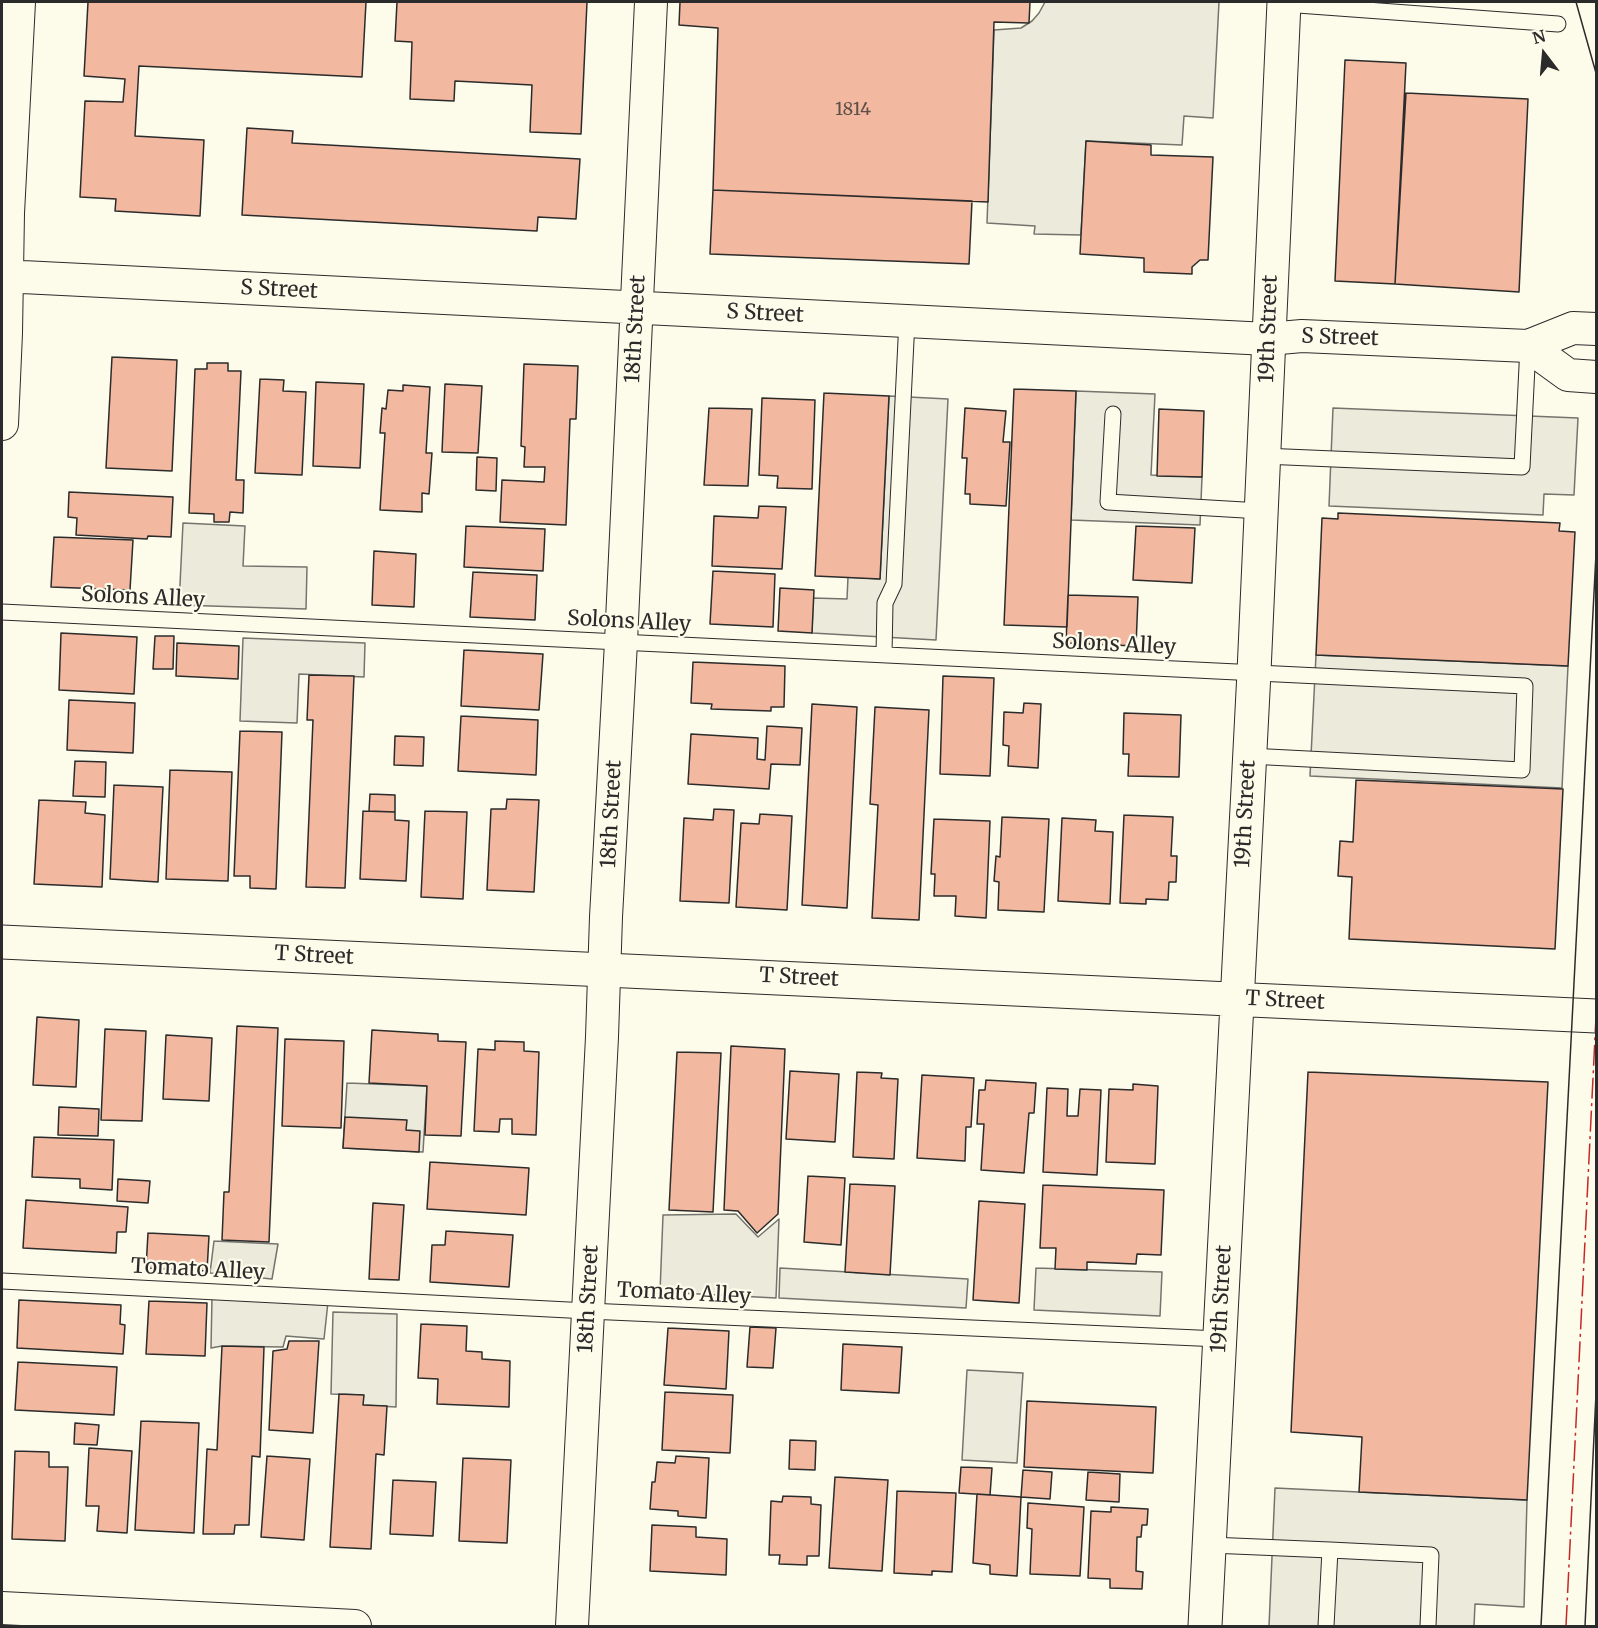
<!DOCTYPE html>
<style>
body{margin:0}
#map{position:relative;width:1598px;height:1628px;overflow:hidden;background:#fdfbea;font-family:Merriweather,serif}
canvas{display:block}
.frame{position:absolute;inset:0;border:3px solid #2b2b2b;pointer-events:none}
.north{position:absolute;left:1514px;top:24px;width:60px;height:60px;-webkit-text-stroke:4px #fdfbea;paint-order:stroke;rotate:344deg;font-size:16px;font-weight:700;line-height:24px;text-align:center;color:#2b2b2b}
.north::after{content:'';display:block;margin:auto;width:21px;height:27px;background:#2b2b2b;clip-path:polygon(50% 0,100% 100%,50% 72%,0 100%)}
</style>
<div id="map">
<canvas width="1598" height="1628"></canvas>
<div class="frame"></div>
<div class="north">N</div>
</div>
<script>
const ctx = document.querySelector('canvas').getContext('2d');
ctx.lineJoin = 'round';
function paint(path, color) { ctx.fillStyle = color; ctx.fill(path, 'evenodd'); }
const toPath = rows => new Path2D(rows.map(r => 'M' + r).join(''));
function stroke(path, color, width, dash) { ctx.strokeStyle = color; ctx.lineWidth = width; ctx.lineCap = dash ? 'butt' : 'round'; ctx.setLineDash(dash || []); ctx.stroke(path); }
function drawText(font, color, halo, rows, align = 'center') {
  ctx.font = font + ' Merriweather,serif'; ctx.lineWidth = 4.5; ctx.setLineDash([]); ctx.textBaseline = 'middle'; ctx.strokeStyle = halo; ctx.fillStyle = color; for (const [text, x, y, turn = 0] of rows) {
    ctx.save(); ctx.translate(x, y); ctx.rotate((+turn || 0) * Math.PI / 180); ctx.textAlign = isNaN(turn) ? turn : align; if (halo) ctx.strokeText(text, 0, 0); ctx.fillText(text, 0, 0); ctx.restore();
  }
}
const parking = toPath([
 [1045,2,1219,2,1213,118,1184,116,1182,145,1086,141,1081,235,1034,234,1035,226,987,223,994,30,1021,28,1032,21,1039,13,1045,2],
 [1076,391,1155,394,1151,475,1202,477,1200,525,1071,520,1076,391],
 [889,396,948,399,936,640,812,633,813,598,847,599,848,577,880,579,889,396],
 [1333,408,1578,418,1574,495,1544,494,1543,515,1329,506,1333,408],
 [183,523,245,526,243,566,307,567,306,609,179,605,183,523],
 [243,638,365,643,364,677,299,674,297,723,240,721,243,638],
 [1316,655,1568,666,1562,788,1310,776,1316,655],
 [347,1083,427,1086,423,1152,343,1148,347,1083],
 [736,1214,758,1237,779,1219,776,1298,660,1292,663,1215,736,1214],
 [214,1241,278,1244,272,1279,210,1273,214,1241],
 [780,1268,968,1279,966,1308,779,1298,780,1268],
 [1036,1268,1162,1272,1160,1316,1034,1310,1036,1268],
 [212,1297,328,1302,324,1339,286,1336,283,1347,222,1346,211,1348,212,1297],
 [333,1312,397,1314,396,1407,363,1405,363,1395,331,1394,333,1312],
 [967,1370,1023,1373,1017,1463,962,1460,967,1370],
 [1275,1488,1527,1500,1524,1607,1475,1604,1474,1626,1269,1626,1275,1488]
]);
const building = toPath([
 [88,2,366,2,362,77,139,66,135,136,204,140,200,216,115,211,116,199,80,197,85,101,123,102,125,79,84,76,88,2],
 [397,2,587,2,581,134,530,132,532,85,455,81,454,101,410,99,412,42,395,41,397,2],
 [680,2,1030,2,1029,23,994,22,988,202,713,190,718,28,679,25,680,2],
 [1345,60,1406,63,1395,284,1335,281,1345,60],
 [1406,93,1528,99,1519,292,1395,284,1406,93],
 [247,128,293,131,292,143,580,159,576,219,538,217,537,231,242,215,247,128],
 [1086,141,1151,145,1151,155,1213,157,1208,260,1200,260,1192,267,1192,274,1144,272,1144,258,1080,254,1086,141],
 [713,190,972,201,969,264,710,254,713,190],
 [112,357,177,360,172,471,106,468,112,357],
 [207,363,228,363,228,371,241,371,236,480,244,480,243,513,230,512,229,522,214,522,214,514,189,513,195,369,207,369,207,363],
 [524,364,578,366,576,419,570,419,566,525,500,522,502,480,544,482,545,467,524,467,525,447,521,446,524,364],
 [260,379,284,380,283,391,306,392,302,475,255,473,260,379],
 [316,382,364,384,360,468,313,466,316,382],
 [445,384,482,386,478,453,442,452,445,384],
 [403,385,430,387,426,453,432,453,429,494,422,493,422,512,380,510,385,433,380,433,382,408,386,409,388,390,403,391,403,385],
 [1014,389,1076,391,1067,627,1004,625,1014,389],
 [824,393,889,396,880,579,815,576,824,393],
 [762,398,815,400,812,489,777,488,778,476,759,475,762,398],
 [709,408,752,409,748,486,704,485,709,408],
 [965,408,1006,411,1003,442,1010,442,1006,506,970,504,970,494,965,494,967,458,962,458,965,408],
 [1159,409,1204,411,1202,477,1157,476,1159,409],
 [477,457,497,458,496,491,476,490,477,457],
 [69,492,173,497,171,537,148,536,147,539,76,535,77,518,68,517,69,492],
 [759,506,786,507,782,569,712,566,714,516,758,518,759,506],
 [1338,513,1560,523,1559,531,1575,532,1568,666,1316,655,1322,518,1338,519,1338,513],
 [466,526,545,529,543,571,464,567,466,526],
 [1136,526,1195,528,1192,583,1133,580,1136,526],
 [54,537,133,540,130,590,51,587,54,537],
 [374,551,416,554,414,607,372,605,374,551],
 [713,571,775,574,773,627,710,624,713,571],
 [473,572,537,575,535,620,470,617,473,572],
 [780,588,814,590,812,633,778,631,780,588],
 [1068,595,1138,597,1136,646,1066,643,1068,595],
 [61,633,137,637,134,694,59,690,61,633],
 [155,636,174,636,173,669,153,669,155,636],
 [177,643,239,646,238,679,176,676,177,643],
 [464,650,543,654,539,710,461,706,464,650],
 [693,662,785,666,784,707,771,707,771,711,711,709,712,704,691,703,693,662],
 [309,675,354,676,345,888,306,887,313,720,307,720,309,675],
 [943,676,994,678,990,776,940,774,943,676],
 [69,700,135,703,133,753,67,750,69,700],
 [1024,703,1041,704,1038,768,1008,766,1009,746,1003,745,1004,712,1023,713,1024,703],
 [812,704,857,707,847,908,802,905,812,704],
 [875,707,929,710,919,920,872,918,878,805,870,804,875,707],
 [1124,713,1181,715,1179,777,1128,776,1129,754,1123,754,1124,713],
 [461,716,538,720,536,775,458,771,461,716],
 [767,726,802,728,800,765,771,764,769,789,688,784,691,734,758,738,757,759,765,760,767,726],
 [240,731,282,732,276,889,250,888,250,876,234,876,240,731],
 [395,736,424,737,423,766,394,765,395,736],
 [75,761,106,762,105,797,73,796,75,761],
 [170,770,232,772,228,881,166,879,170,770],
 [1356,780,1563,789,1555,949,1349,939,1352,877,1338,876,1340,841,1353,842,1356,780],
 [114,785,163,787,158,882,110,879,114,785],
 [370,794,395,795,395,812,369,811,370,794],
 [507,799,539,800,534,892,487,890,491,809,506,809,507,799],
 [39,800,86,802,85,813,105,815,102,887,34,884,39,800],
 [714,809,734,810,729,903,680,901,684,818,713,820,714,809],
 [363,811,395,812,395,820,409,821,406,881,360,879,363,811],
 [425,811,467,812,463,899,421,897,425,811],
 [760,814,792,816,787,910,736,907,741,823,759,824,760,814],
 [1124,815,1173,817,1171,856,1177,856,1176,882,1169,882,1168,900,1146,899,1146,904,1120,903,1124,815],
 [1002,817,1049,819,1044,912,998,910,999,882,994,881,996,856,1000,857,1002,817],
 [1062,818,1096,820,1095,831,1113,832,1110,904,1058,901,1062,818],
 [934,819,990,821,986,918,955,916,956,896,934,896,935,874,931,874,934,819],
 [37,1017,79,1020,76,1087,33,1085,37,1017],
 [237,1026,278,1028,269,1242,222,1240,224,1192,229,1192,237,1026],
 [105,1029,146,1031,142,1121,101,1120,105,1029],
 [372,1030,438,1034,438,1041,466,1042,461,1136,425,1135,427,1086,369,1083,372,1030],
 [166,1035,212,1038,209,1101,163,1099,166,1035],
 [285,1039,344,1041,341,1128,282,1126,285,1039],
 [495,1041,524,1042,524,1051,539,1052,536,1135,512,1134,512,1119,500,1119,499,1132,474,1131,478,1049,495,1050,495,1041],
 [731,1046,785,1049,778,1214,757,1233,738,1211,724,1210,731,1046],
 [677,1052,721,1053,713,1212,669,1210,677,1052],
 [790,1071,839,1074,835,1142,786,1139,790,1071],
 [857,1072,882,1073,881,1078,898,1079,894,1159,853,1157,857,1072],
 [1308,1072,1548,1082,1527,1500,1359,1492,1362,1437,1291,1432,1308,1072],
 [922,1075,974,1078,971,1127,966,1127,965,1161,917,1158,922,1075],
 [986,1080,1036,1083,1034,1113,1029,1113,1024,1173,981,1170,984,1124,977,1124,979,1090,985,1090,986,1080],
 [1133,1084,1158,1086,1155,1164,1106,1162,1109,1089,1133,1090,1133,1084],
 [1047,1088,1068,1089,1067,1116,1078,1116,1080,1089,1101,1090,1097,1175,1043,1172,1047,1088],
 [59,1107,99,1109,98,1136,58,1135,59,1107],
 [345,1117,407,1120,406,1130,420,1131,419,1152,343,1148,345,1117],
 [34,1137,114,1140,112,1190,80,1188,80,1179,32,1177,34,1137],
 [430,1162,529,1168,526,1215,427,1209,430,1162],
 [808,1176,845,1178,841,1245,804,1242,808,1176],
 [118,1179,150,1181,148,1203,117,1201,118,1179],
 [850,1184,895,1186,890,1275,845,1272,850,1184],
 [1043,1185,1164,1190,1161,1255,1137,1254,1136,1264,1087,1262,1087,1270,1055,1269,1056,1248,1040,1248,1043,1185],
 [26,1200,128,1207,126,1232,117,1232,116,1253,23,1248,26,1200],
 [979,1201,1025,1204,1019,1303,973,1300,979,1201],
 [373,1203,404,1205,399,1280,369,1279,373,1203],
 [446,1231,513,1235,509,1287,430,1282,432,1245,445,1245,446,1231],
 [148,1233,209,1236,207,1271,146,1268,148,1233],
 [19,1300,121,1305,120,1324,125,1325,123,1354,17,1348,19,1300],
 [149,1301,207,1303,205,1356,146,1354,149,1301],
 [421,1324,467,1326,466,1351,482,1352,482,1359,510,1361,509,1407,437,1404,438,1379,418,1378,421,1324],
 [750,1327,776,1328,773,1368,747,1367,750,1327],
 [668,1328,729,1331,726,1389,664,1385,668,1328],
 [289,1341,319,1341,313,1433,269,1430,273,1351,287,1349,289,1341],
 [843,1344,902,1347,899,1393,841,1390,843,1344],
 [222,1346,264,1347,260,1457,252,1456,249,1525,235,1525,234,1534,203,1534,207,1449,217,1450,222,1346],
 [18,1362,117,1367,114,1415,15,1410,18,1362],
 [665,1392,733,1395,730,1453,662,1450,665,1392],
 [339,1394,364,1395,363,1405,387,1406,384,1455,376,1454,371,1549,330,1547,339,1394],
 [1027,1401,1156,1407,1153,1473,1024,1467,1027,1401],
 [141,1421,199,1423,194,1533,135,1530,141,1421],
 [75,1423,99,1425,97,1445,74,1444,75,1423],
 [790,1440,816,1441,815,1470,789,1469,790,1440],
 [89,1448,132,1451,127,1533,97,1531,99,1506,86,1506,89,1448],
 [15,1451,49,1452,49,1467,68,1467,65,1541,12,1539,15,1451],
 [267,1456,310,1459,304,1540,261,1537,267,1456],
 [676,1456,709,1458,706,1518,678,1516,678,1511,650,1509,652,1482,655,1482,657,1462,675,1463,676,1456],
 [463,1458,511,1460,507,1543,459,1541,463,1458],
 [961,1467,992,1468,990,1495,959,1493,961,1467],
 [1023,1470,1052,1472,1050,1499,1021,1497,1023,1470],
 [1088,1472,1120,1474,1119,1502,1086,1500,1088,1472],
 [835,1477,888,1480,882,1571,829,1568,835,1477],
 [393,1480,436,1482,433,1536,390,1534,393,1480],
 [897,1491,956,1493,952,1572,932,1571,932,1575,894,1573,897,1491],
 [977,1494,1021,1497,1017,1576,990,1574,990,1565,973,1563,977,1494],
 [783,1496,811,1497,811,1504,821,1505,819,1556,807,1556,807,1565,779,1564,780,1555,769,1555,771,1501,782,1502,783,1496],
 [1028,1503,1084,1507,1080,1576,1030,1574,1032,1529,1027,1528,1028,1503],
 [1111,1507,1148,1509,1147,1525,1142,1525,1141,1537,1137,1537,1136,1571,1143,1572,1142,1589,1110,1588,1110,1579,1088,1578,1091,1511,1111,1512,1111,1507],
 [652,1525,696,1527,696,1537,727,1539,726,1575,650,1571,652,1525]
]);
const lane = toPath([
 [1284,4,1558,24],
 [1113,414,1108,502,1261,511],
 [1263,456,1522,467,1528,346],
 [2,612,1525,686,1522,770,1249,756],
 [884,655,885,603,894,584,907,320],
 [2,1281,588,1311,1220,1339],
 [1210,1545,1330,1550],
 [1326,1626,1330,1550,1431,1555,1428,1626]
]);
const street = toPath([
 [2,276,1268,339,1302,336,1528,346,1573,328,1596,329],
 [1528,346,1568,375,1596,377],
 [2,424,6,333,8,213,19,2],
 [2,1608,355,1626],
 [572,1626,602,1037,606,917,621,642,651,2]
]);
const secondary = toPath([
 [2,942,1596,1016],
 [1205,1626,1254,672,1284,2]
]);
const tram = toPath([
 [1576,2,1596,73],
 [1541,1626,1596,554],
 [1585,1626,1596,1394]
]);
const power = toPath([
 [1566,1626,1596,1017]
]);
const numberNames = [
 ["1814",853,110]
];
const streetNames = [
 ["S Street",279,290,3],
 ["S Street",765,314,3],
 ["18th Street",636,329,-87],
 ["19th Street",1269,329,-88],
 ["S Street",1340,338,2],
 ["Solons Alley",143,598,3],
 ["Solons Alley",629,622,3],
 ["Solons Alley",1114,645,3],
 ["18th Street",612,814,-87],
 ["19th Street",1246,814,-87],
 ["T Street",314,956,3],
 ["T Street",799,978,3],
 ["T Street",1285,1001,3],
 ["Tomato Alley",198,1270,3],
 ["Tomato Alley",684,1294,3],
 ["18th Street",589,1299,-87],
 ["19th Street",1222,1299,-87]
];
paint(parking, '#eceadb');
stroke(parking, '#74746e', 1.5);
paint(building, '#f2b8a0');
stroke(building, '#2b2b2b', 1.5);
stroke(lane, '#2b2b2b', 17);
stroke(street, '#2b2b2b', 34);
stroke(secondary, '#2b2b2b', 35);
stroke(lane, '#fdfbea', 15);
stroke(street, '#fdfbea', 32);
stroke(secondary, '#fdfbea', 33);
stroke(tram, '#2b2b2b', 1.5);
stroke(power, '#c62828', 1.5, [21, 4.5, 3, 4.5]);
drawText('18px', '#5d4e48', null, numberNames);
drawText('21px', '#2b2b2b', '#fdfbea', streetNames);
</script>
